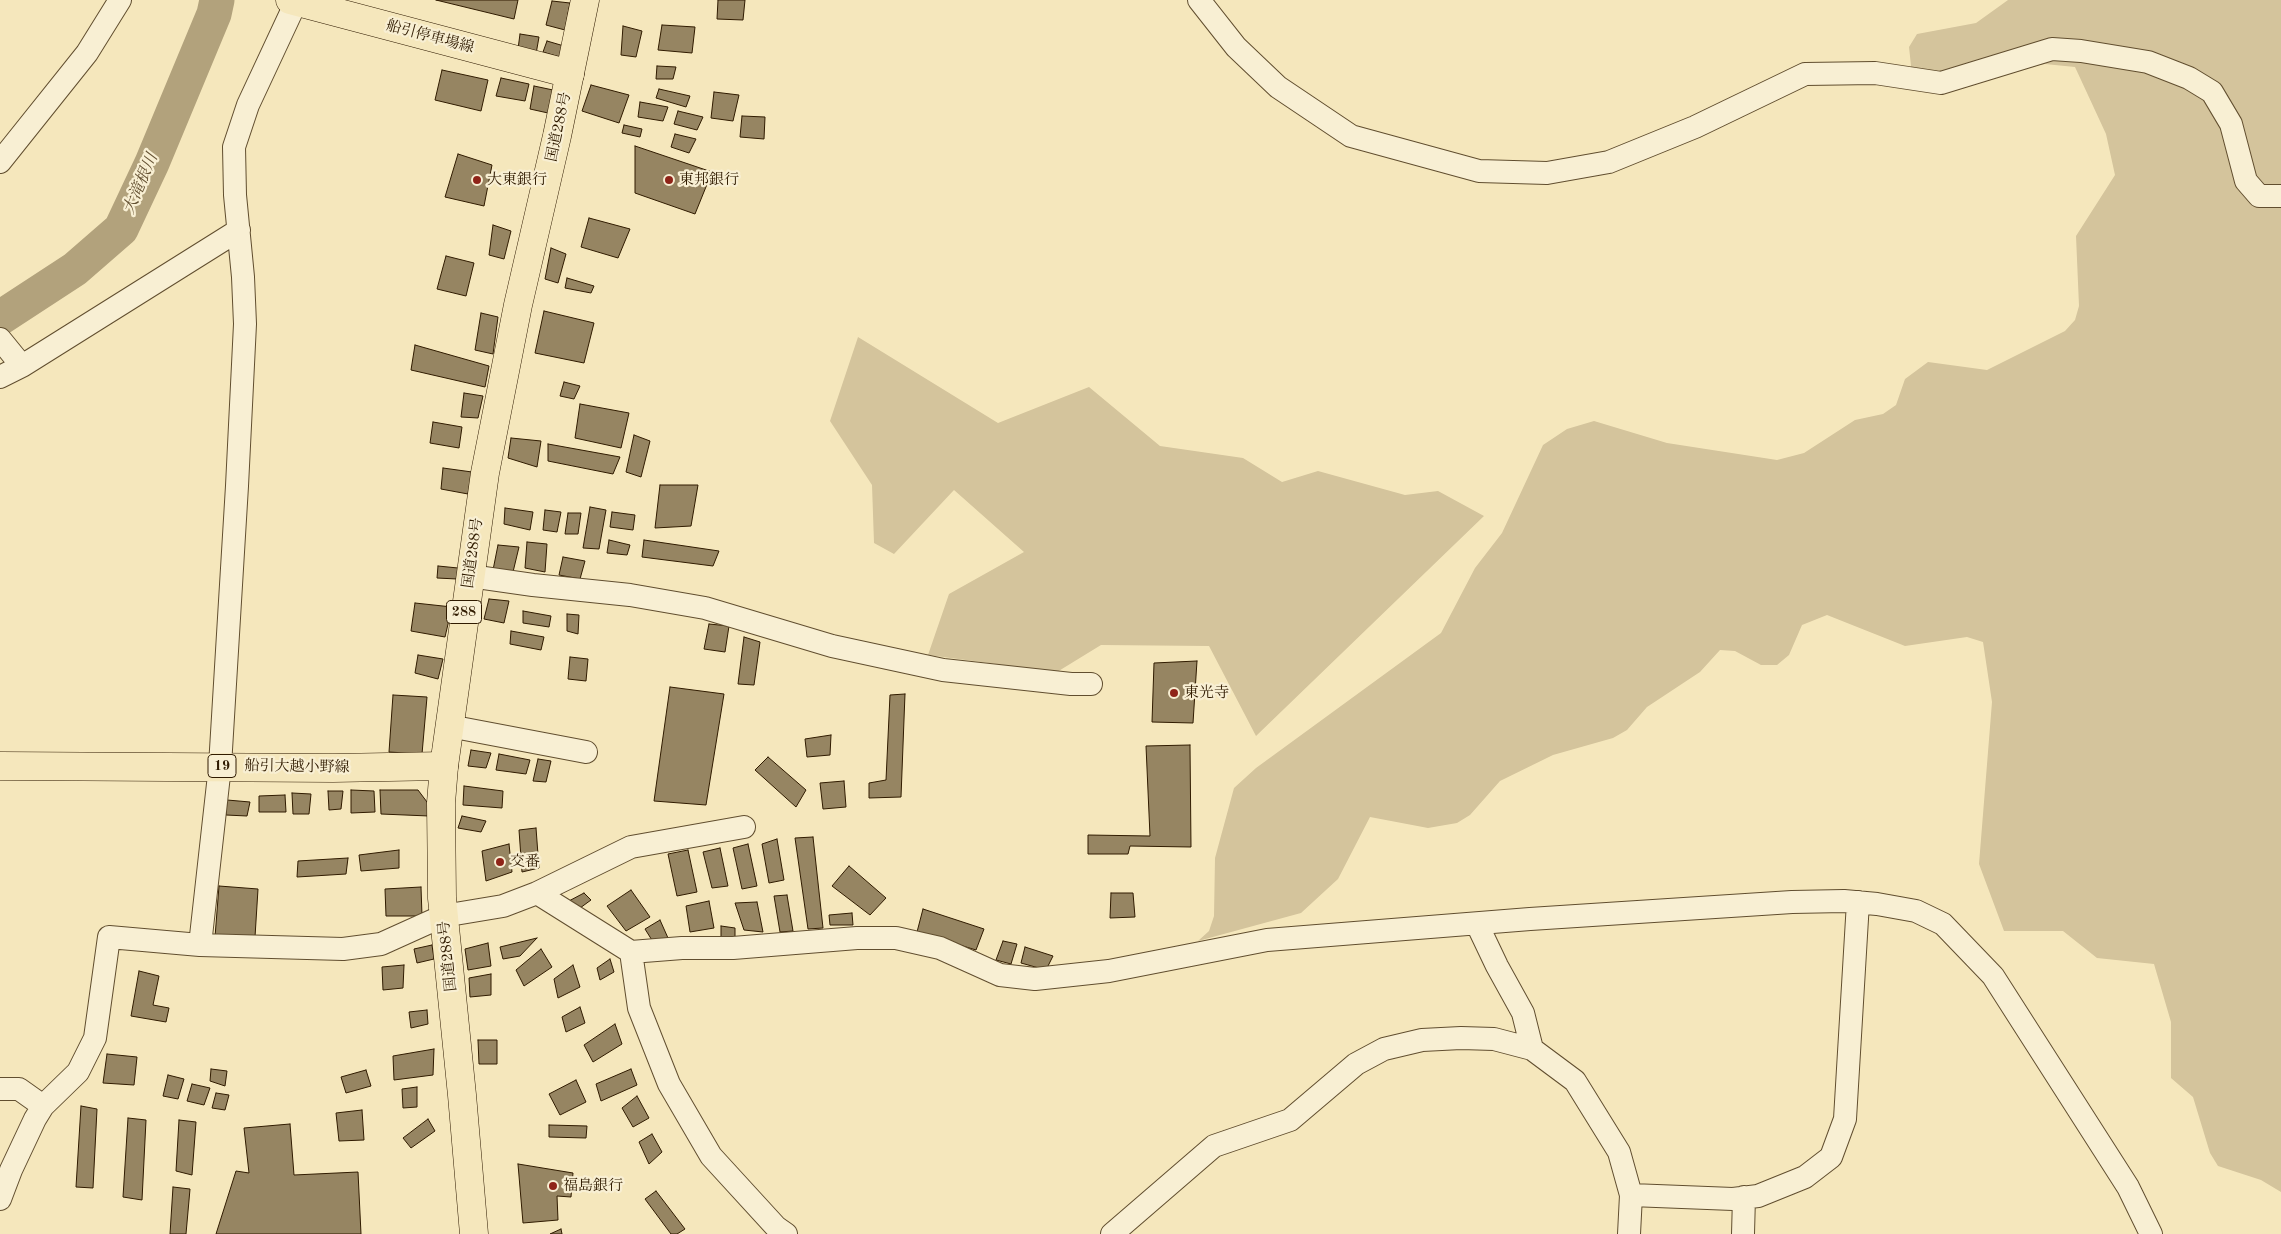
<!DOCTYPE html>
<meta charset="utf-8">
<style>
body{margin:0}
canvas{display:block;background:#f5e7bc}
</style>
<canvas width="2281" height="1234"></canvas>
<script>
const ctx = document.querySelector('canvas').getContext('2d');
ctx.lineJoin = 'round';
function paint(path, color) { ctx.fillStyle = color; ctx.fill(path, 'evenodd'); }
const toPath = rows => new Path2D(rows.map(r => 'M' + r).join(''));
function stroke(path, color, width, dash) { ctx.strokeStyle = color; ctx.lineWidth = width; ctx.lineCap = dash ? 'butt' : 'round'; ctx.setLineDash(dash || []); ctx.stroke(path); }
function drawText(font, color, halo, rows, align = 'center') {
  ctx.font = font + ' "Old Standard TT","Noto Serif JP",serif'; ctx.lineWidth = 4.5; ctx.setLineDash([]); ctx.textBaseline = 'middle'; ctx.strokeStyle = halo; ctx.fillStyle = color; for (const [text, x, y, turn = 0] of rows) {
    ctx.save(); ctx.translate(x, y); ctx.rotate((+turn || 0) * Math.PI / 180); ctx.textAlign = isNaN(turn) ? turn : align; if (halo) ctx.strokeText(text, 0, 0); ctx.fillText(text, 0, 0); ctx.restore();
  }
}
const green = toPath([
 [2008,0,2281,0,2281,1192,2261,1180,2218,1166,2210,1153,2193,1097,2171,1078,2171,1022,2154,964,2097,958,2063,931,2004,931,1979,864,1992,702,1983,642,1967,637,1905,646,1827,615,1802,625,1789,655,1777,665,1761,665,1735,651,1720,650,1700,672,1647,707,1627,730,1613,738,1553,755,1500,781,1470,815,1457,823,1428,828,1370,817,1338,879,1301,913,1198,941,1209,931,1214,916,1215,858,1234,788,1256,768,1441,633,1475,568,1502,533,1543,445,1567,429,1594,421,1667,443,1777,460,1804,453,1855,420,1883,414,1896,405,1905,379,1928,362,1987,370,2065,331,2075,320,2079,306,2076,236,2115,175,2106,134,2075,67,2045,64,1939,84,1912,75,1909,47,1917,34,1976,23],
 [858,337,998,423,1089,387,1160,446,1243,458,1282,482,1318,471,1405,495,1438,491,1484,516,1256,736,1209,646,1101,645,1057,672,928,655,949,594,1024,552,954,490,894,554,874,543,872,485,830,421]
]);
const river = toPath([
 [0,318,75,269,121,229,152,163,214,14,217,0]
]);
const building = toPath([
 [436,0,518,0,514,19,436,0],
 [718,0,745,0,743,20,717,19,718,0],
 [552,1,570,3,565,30,546,25,552,1],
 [662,25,695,27,692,53,658,50,662,25],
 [623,26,642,31,636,57,621,55,623,26],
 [520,34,539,37,536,54,518,49,520,34],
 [547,41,564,46,559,57,543,52,547,41],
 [657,66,676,67,673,79,656,79,657,66],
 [442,70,488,80,481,111,435,100,442,70],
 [501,78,529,84,525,101,496,96,501,78],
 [591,85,629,95,619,123,582,111,591,85],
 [534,86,553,90,548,113,530,109,534,86],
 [659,89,690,96,686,107,656,98,659,89],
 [714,92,739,95,733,121,711,118,714,92],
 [640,102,668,107,663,121,638,117,640,102],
 [678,111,703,117,697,130,674,124,678,111],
 [742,116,765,117,764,139,740,137,742,116],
 [624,125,642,129,640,137,622,133,624,125],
 [675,134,696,139,689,153,671,147,675,134],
 [635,146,712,172,695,214,635,193,635,146],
 [458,154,492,165,484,206,445,197,458,154],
 [589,218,630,229,618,258,581,247,589,218],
 [493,225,511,231,504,259,489,255,493,225],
 [551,248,566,254,558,283,545,279,551,248],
 [446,256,474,263,466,296,437,289,446,256],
 [567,278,594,286,591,293,565,288,567,278],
 [544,311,594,323,584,363,535,353,544,311],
 [481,313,498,317,493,354,475,350,481,313],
 [415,345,489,366,485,387,411,370,415,345],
 [564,382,580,386,574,399,560,396,564,382],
 [464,393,483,396,478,418,461,417,464,393],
 [580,404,629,413,621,448,575,438,580,404],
 [433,422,462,427,459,448,430,443,433,422],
 [634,435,650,441,641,477,626,472,634,435],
 [511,438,541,441,537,467,508,458,511,438],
 [548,444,620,457,613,474,548,461,548,444],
 [443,468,472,472,468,494,441,489,443,468],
 [660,485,698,485,691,526,655,528,660,485],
 [590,507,606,510,599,549,583,548,590,507],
 [505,508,533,512,530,530,504,524,505,508],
 [545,510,561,512,557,532,543,530,545,510],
 [612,512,635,515,633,530,610,527,612,512],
 [568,513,581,513,578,534,565,534,568,513],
 [609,540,630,545,627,555,607,553,609,540],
 [644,540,719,551,713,566,642,557,644,540],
 [527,542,547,544,545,572,525,568,527,542],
 [498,545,519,547,513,572,493,570,498,545],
 [563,557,585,561,580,579,559,575,563,557],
 [438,566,458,568,457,579,437,578,438,566],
 [489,599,509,601,504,623,484,619,489,599],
 [415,603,452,607,445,637,411,631,415,603],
 [523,611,551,616,549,627,523,623,523,611],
 [567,614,579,615,578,634,567,631,567,614],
 [709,624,729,626,725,652,704,649,709,624],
 [511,631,544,637,541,650,510,644,511,631],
 [744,637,760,642,754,685,738,684,744,637],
 [418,655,443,659,438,679,415,673,418,655],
 [570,657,588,659,586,681,568,679,570,657],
 [1197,661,1193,723,1152,722,1154,663,1197,661],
 [670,687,724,694,706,805,654,801,670,687],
 [905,694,901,797,869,798,869,783,886,780,890,695,905,694],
 [393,695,427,697,422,754,389,752,393,695],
 [831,735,830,755,807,757,805,739,831,735],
 [1190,745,1191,847,1130,846,1128,854,1088,854,1088,835,1150,836,1146,746,1190,745],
 [471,750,491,753,486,768,468,766,471,750],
 [499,754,530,760,526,774,496,770,499,754],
 [768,757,806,790,796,807,755,770,768,757],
 [538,759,551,761,546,782,533,781,538,759],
 [844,781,846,807,823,809,820,783,844,781],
 [464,786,503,791,502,808,463,805,464,786],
 [351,790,374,791,375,812,351,813,351,790],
 [380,790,418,790,430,806,429,816,381,814,380,790],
 [328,791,343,791,341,809,329,810,328,791],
 [292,793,311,794,309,814,293,814,292,793],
 [285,795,286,812,259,812,259,796,285,795],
 [227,800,250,802,247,816,226,815,227,800],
 [462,816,486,821,481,832,458,828,462,816],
 [536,828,539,868,522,872,519,830,536,828],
 [813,837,823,928,808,929,795,838,813,837],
 [777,839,784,880,769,883,762,844,777,839],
 [509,844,512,872,486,881,482,851,509,844],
 [748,844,757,886,742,889,733,848,748,844],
 [720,848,728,886,712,888,703,852,720,848],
 [399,850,399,868,361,871,359,855,399,850],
 [688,850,697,892,677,896,668,854,688,850],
 [348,858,346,874,297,877,298,861,348,858],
 [849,866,886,898,870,915,832,886,849,866],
 [219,886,258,889,255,937,215,937,219,886],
 [421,887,422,916,386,916,385,889,421,887],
 [631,890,650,917,626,931,607,906,631,890],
 [584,893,591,900,580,908,567,902,584,893],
 [1111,893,1133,893,1135,917,1110,918,1111,893],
 [787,895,793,931,780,932,774,896,787,895],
 [709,901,714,928,690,932,686,906,709,901],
 [757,902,763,932,744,930,735,903,757,902],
 [923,909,984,929,976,950,917,932,923,909],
 [852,913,853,925,830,925,829,915,852,913],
 [660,920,668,938,655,945,645,929,660,920],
 [721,926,735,928,735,938,721,937,721,926],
 [537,938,520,956,503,959,500,947,537,938],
 [1003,941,1017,944,1011,964,996,960,1003,941],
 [488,943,491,966,468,970,465,949,488,943],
 [432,945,434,959,417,963,414,949,432,945],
 [1025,947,1053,956,1046,970,1021,963,1025,947],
 [541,949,552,967,524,986,516,970,541,949],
 [610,959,614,972,600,980,597,968,610,959],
 [404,965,403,988,383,990,382,967,404,965],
 [573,965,580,987,558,998,554,979,573,965],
 [139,971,159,976,153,1005,169,1008,166,1022,131,1016,139,971],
 [491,974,491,995,470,997,469,978,491,974],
 [580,1007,585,1023,566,1032,562,1017,580,1007],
 [427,1010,428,1024,411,1028,409,1012,427,1010],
 [615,1024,622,1044,593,1062,584,1045,615,1024],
 [478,1040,497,1040,497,1064,479,1064,478,1040],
 [434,1049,433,1075,394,1080,393,1056,434,1049],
 [107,1054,137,1057,134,1085,103,1083,107,1054],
 [211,1069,227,1071,225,1086,210,1081,211,1069],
 [631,1069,637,1085,601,1101,596,1084,631,1069],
 [366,1070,371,1086,346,1093,341,1077,366,1070],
 [168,1075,184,1079,178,1099,163,1096,168,1075],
 [576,1080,586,1102,560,1115,549,1094,576,1080],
 [192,1084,210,1088,204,1105,187,1101,192,1084],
 [417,1087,417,1107,403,1108,402,1089,417,1087],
 [216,1093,229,1095,225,1110,212,1108,216,1093],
 [637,1096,649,1118,633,1127,622,1108,637,1096],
 [81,1106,97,1109,93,1188,76,1187,81,1106],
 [362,1110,364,1140,339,1141,336,1113,362,1110],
 [128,1118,146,1120,142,1200,123,1197,128,1118],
 [428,1119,435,1131,411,1148,403,1138,428,1119],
 [179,1120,196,1122,192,1175,176,1171,179,1120],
 [290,1124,294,1175,358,1172,361,1234,216,1234,236,1171,249,1173,244,1128,290,1124],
 [549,1125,587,1126,586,1138,549,1137,549,1125],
 [652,1134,662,1152,649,1164,639,1142,652,1134],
 [518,1164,573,1173,571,1197,557,1196,558,1220,523,1223,518,1164],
 [173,1187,190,1189,186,1234,170,1234,173,1187],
 [656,1191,685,1229,677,1234,671,1234,645,1199,656,1191],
 [561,1229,562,1234,550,1234,561,1229]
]);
const minor = toPath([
 [1199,0,1236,47,1278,87,1351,136,1479,171,1547,173,1609,162,1695,127,1805,74,1875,73,1941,83,2052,49,2081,51,2148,62,2189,78,2212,92,2231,124,2246,181,2259,196,2281,196],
 [0,162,87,53,120,0],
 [0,339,22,366],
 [0,377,22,366,239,230],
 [470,576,533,585,630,595,705,608,832,646,943,670,1071,684,1091,684],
 [449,726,586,752],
 [537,893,631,847,744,827],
 [1477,924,1497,966,1523,1013,1532,1049,1575,1081,1619,1152,1631,1195,1629,1234],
 [200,945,343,949,381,944,443,916,503,906,537,893,631,952,682,948,733,948,857,938,896,938,940,948,1000,975,1035,979,1109,971,1267,940,1530,919,1792,902,1844,901,1877,904,1916,911,1943,924,1993,976,2128,1187,2151,1234],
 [631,952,639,1008,669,1084,711,1156,776,1227,786,1234],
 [0,1089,19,1089,43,1106],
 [1631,1195,1733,1199,1758,1196,1805,1177,1831,1157,1845,1119,1858,902],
 [0,1199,11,1170,35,1119,43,1106,78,1072,95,1038,109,937,200,945,220,766,237,486,245,324,243,277,235,195,234,147,248,105,297,0],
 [1112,1234,1214,1146,1290,1120,1356,1064,1384,1049,1422,1040,1461,1038,1494,1039,1532,1049],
 [1743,1234,1744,1197]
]);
const major = toPath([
 [290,0,570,74],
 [0,766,333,768,444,766]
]);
const highway = toPath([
 [474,1234,462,1095,442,898,441,803,444,766,485,473,518,305,557,136,585,0]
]);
const markers = [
 [477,180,5,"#8f2418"],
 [669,180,5,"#8f2418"],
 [1174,693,5,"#8f2418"],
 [500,862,5,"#8f2418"],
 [553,1186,5,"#8f2418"]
];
const shields = [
 [464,612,35],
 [222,766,28]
];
const shieldNames = [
 ["288",464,612],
 ["19",222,766]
];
const streetNames = [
 ["船引停車場線",430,37,15],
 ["国道288号",559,127,-78],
 ["国道288号",473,553,-82],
 ["船引大越小野線",297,767,1],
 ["国道288号",448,956,-96]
];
const poiNames = [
 ["大東銀行",487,180],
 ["東邦銀行",679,180],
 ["東光寺",1184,693],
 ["交番",510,862],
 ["福島銀行",563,1186]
];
const waterNames = [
 ["大滝根川",141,184,-67]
];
paint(green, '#d4c49c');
stroke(river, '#b2a27c', 35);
paint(building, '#968562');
stroke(building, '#301b00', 1);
stroke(minor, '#614e2f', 24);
stroke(major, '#301b00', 29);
stroke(highway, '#301b00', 29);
stroke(minor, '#f8efd3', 22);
stroke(major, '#f5e7bc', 28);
stroke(highway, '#f5e7bc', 28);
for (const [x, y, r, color] of markers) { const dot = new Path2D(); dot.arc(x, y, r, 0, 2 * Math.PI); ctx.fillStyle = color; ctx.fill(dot); stroke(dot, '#f8efd3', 2); }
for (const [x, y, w] of shields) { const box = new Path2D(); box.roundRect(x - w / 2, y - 11.5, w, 23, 4); ctx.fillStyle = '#f8efd3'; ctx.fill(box); stroke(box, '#301b00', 1); }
drawText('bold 14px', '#301b00', null, shieldNames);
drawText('15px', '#301b00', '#f8efd3', streetNames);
drawText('15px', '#301b00', '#f8efd3', poiNames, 'left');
drawText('italic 16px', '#645132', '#f8efd3', waterNames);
</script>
